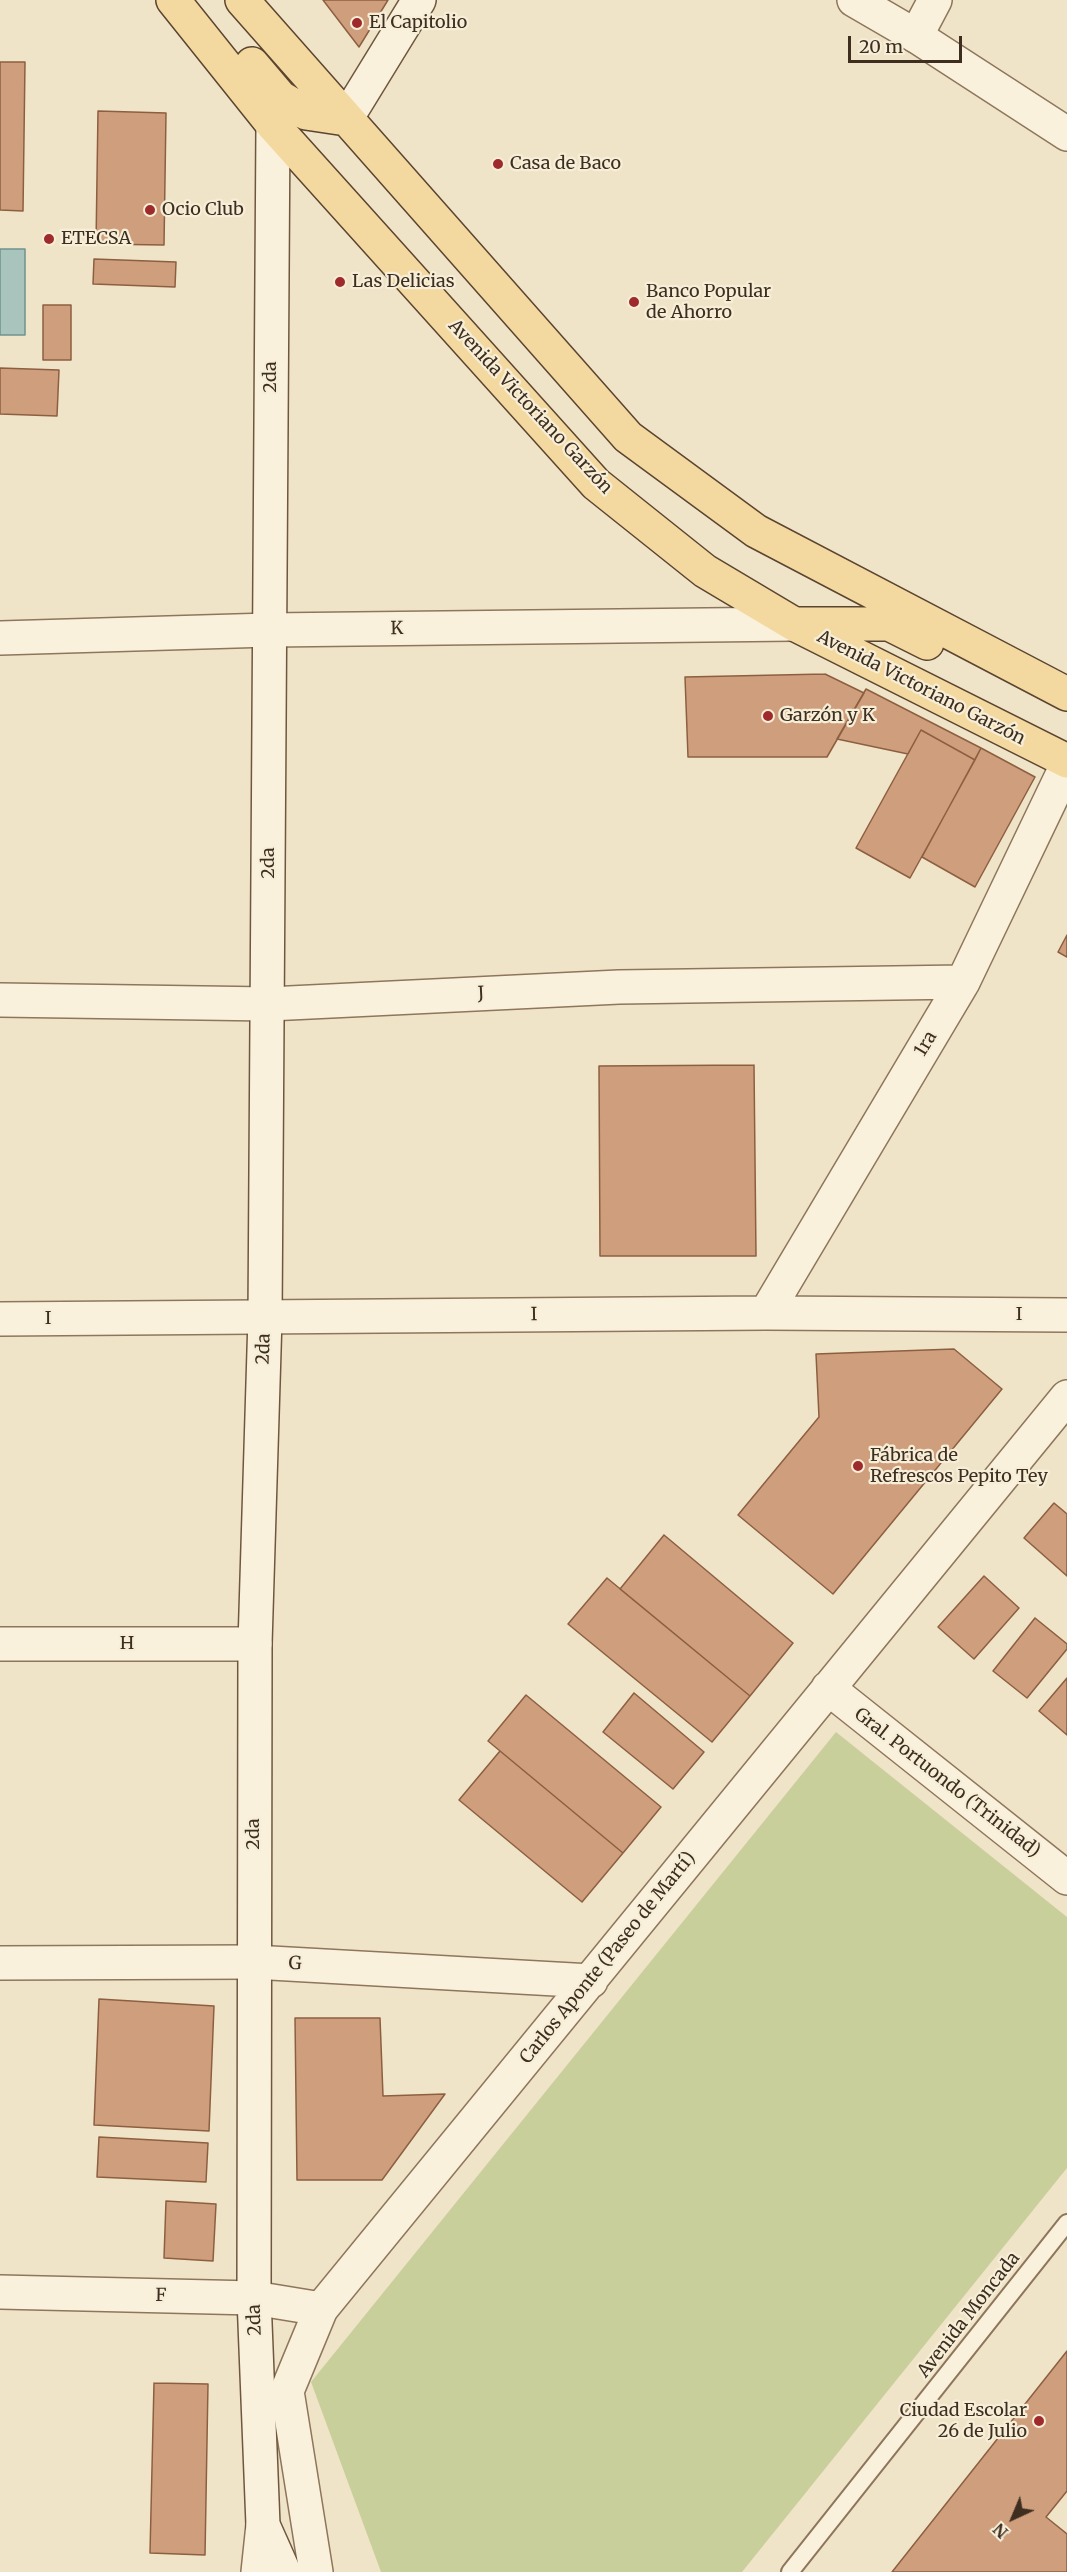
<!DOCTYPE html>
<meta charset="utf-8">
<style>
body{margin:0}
#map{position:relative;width:1067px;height:2572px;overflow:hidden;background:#f0e4c8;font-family:Merriweather,serif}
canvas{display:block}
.north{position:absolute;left:983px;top:2488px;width:60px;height:60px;-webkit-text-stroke:4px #f7eed8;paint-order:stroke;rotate:224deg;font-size:16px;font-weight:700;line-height:24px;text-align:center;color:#3d2e20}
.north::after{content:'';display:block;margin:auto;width:21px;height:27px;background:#3d2e20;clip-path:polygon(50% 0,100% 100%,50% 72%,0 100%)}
.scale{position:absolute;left:848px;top:36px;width:114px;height:27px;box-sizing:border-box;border:3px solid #3d2e20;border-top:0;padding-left:8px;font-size:18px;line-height:21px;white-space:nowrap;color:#3d2e20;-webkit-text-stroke:4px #f7eed8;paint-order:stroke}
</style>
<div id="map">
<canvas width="1067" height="2572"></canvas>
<div class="north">N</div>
<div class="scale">20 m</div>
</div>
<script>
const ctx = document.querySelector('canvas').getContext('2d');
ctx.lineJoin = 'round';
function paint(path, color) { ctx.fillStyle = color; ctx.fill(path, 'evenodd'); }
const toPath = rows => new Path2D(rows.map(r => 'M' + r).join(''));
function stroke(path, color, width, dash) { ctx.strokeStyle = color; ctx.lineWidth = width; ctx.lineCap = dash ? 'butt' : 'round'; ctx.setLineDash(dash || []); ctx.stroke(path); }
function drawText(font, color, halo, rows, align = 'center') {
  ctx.font = font + ' Merriweather,serif'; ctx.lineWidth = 4.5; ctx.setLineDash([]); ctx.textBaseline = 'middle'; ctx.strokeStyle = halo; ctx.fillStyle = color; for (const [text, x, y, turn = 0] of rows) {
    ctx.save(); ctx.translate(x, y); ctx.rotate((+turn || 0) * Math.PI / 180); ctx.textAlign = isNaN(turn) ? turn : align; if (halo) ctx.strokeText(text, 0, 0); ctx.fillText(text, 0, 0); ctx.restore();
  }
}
const green = toPath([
 [836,1732,1067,1917,1067,2168,742,2572,381,2572,311,2382]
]);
const water = toPath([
 [0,249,25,249,25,335,0,335,0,249]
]);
const building = toPath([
 [323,0,388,0,359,47,323,0],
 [0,62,25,62,23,211,0,210,0,62],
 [98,111,166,113,164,245,96,244,98,111],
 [94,259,176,262,175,287,93,284,94,259],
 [43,305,71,305,71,360,43,360,43,305],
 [0,368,59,370,57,416,0,414,0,368],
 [825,674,864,693,827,757,688,757,685,677,825,674],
 [866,689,981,748,975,760,921,730,908,754,837,739,866,689],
 [921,730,975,760,910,878,856,848,921,730],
 [981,748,1035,777,975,887,922,857,981,748],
 [1067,935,1067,957,1058,952,1067,935],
 [754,1065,756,1256,600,1256,599,1066,754,1065],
 [954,1349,1002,1389,833,1594,738,1515,819,1417,816,1354,954,1349],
 [1054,1503,1067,1514,1067,1576,1024,1538,1054,1503],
 [664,1535,793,1643,750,1696,620,1589,664,1535],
 [984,1576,1019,1608,974,1659,938,1627,984,1576],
 [607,1578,750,1696,712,1742,568,1624,607,1578],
 [1035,1618,1067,1644,1067,1649,1027,1698,993,1671,1035,1618],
 [1067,1678,1067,1735,1039,1711,1067,1678],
 [634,1693,704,1752,673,1789,603,1732,634,1693],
 [526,1695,661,1807,623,1853,488,1741,526,1695],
 [500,1751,623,1853,582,1902,459,1800,500,1751],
 [99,1999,214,2006,209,2131,94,2125,99,1999],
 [295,2018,380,2018,383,2096,445,2094,382,2180,297,2180,295,2018],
 [99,2137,208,2143,206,2182,97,2177,99,2137],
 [166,2201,216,2204,213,2261,164,2258,166,2201],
 [1067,2351,1067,2491,1046,2517,1067,2534,1067,2572,892,2572,1067,2351],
 [154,2383,208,2384,205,2555,150,2553,154,2383]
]);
const service = toPath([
 [790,2572,1067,2223]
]);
const minor = toPath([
 [916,36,935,0],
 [0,638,269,630,794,624],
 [0,1000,269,1004,619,987,963,982],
 [766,1313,963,982,1067,765],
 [0,1319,766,1313,1067,1315],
 [0,1644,255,1644],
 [0,1963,253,1962],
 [0,2292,254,2298,321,2309]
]);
const tertiary = toPath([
 [854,0,916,36,1067,134],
 [828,1688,1067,1878],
 [253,1962,591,1981],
 [258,2572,263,2525],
 [316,2572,287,2391,321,2309,1067,1397]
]);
const secondary = toPath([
 [346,119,419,0],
 [273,125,265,1318,255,1644,254,2298,263,2525,284,2572]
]);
const primary = toPath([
 [173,0,273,125,596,484,705,571,794,624,1067,761],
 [242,0,628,437,756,531,1067,694],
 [252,64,280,97,306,113,346,119],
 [800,624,889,624,927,643]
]);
const markers = [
 [357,23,6,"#9e2a2b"],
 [498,164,6,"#9e2a2b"],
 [150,210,6,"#9e2a2b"],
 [49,239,6,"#9e2a2b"],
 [340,282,6,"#9e2a2b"],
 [634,302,6,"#9e2a2b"],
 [768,716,6,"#9e2a2b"],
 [858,1466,6,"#9e2a2b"],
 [1039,2421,6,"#9e2a2b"]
];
const poiNames = [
 ["El Capitolio",369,23],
 ["Casa de Baco",510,164],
 ["Ocio Club",162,210],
 ["ETECSA",61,239],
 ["Las Delicias",352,282],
 ["Banco Popular",646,292],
 ["de Ahorro",646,313],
 ["Garzón y K",780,716],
 ["Fábrica de",870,1456],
 ["Refrescos Pepito Tey",870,1477],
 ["Ciudad Escolar",1027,2411,"right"],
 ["26 de Julio",1027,2432,"right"]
];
const streetNames = [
 ["2da",271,377,-90],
 ["Avenida Victoriano Garzón",530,407,47],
 ["K",397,629,-1],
 ["Avenida Victoriano Garzón",921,688,27],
 ["2da",269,863,-90],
 ["J",481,994,-3],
 ["1ra",926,1044,-59],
 ["I",534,1315,-1],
 ["I",1019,1315],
 ["I",48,1319],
 ["2da",264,1349,-88],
 ["H",127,1644],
 ["Gral. Portuondo (Trinidad)",947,1783,38],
 ["2da",254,1834,-90],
 ["Carlos Aponte (Paseo de Martí)",608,1958,-51],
 ["G",295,1964,3],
 ["F",161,2296,1],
 ["Avenida Moncada",969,2315,-52],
 ["2da",255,2320,-92]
];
paint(green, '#c9cf9b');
paint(water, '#a9c4bc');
stroke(water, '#6f938a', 1.5);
paint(building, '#cf9f7d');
stroke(building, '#8d5f41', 1.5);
stroke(service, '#8d765c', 20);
stroke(minor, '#8d765c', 36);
stroke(tertiary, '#8d765c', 36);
stroke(secondary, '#6f573f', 36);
stroke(primary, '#5b4430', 36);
stroke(service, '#faf1dc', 16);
stroke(minor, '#faf1dc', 33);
stroke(tertiary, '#faf1dc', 33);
stroke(secondary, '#faf1dc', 33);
stroke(primary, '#f3d9a0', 33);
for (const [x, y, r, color] of markers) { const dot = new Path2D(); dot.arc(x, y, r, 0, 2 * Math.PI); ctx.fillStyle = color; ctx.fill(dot); stroke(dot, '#f7eed8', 2); }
drawText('18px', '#3d2e20', '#f7eed8', poiNames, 'left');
drawText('18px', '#3d2e20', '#f7eed8', streetNames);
</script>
